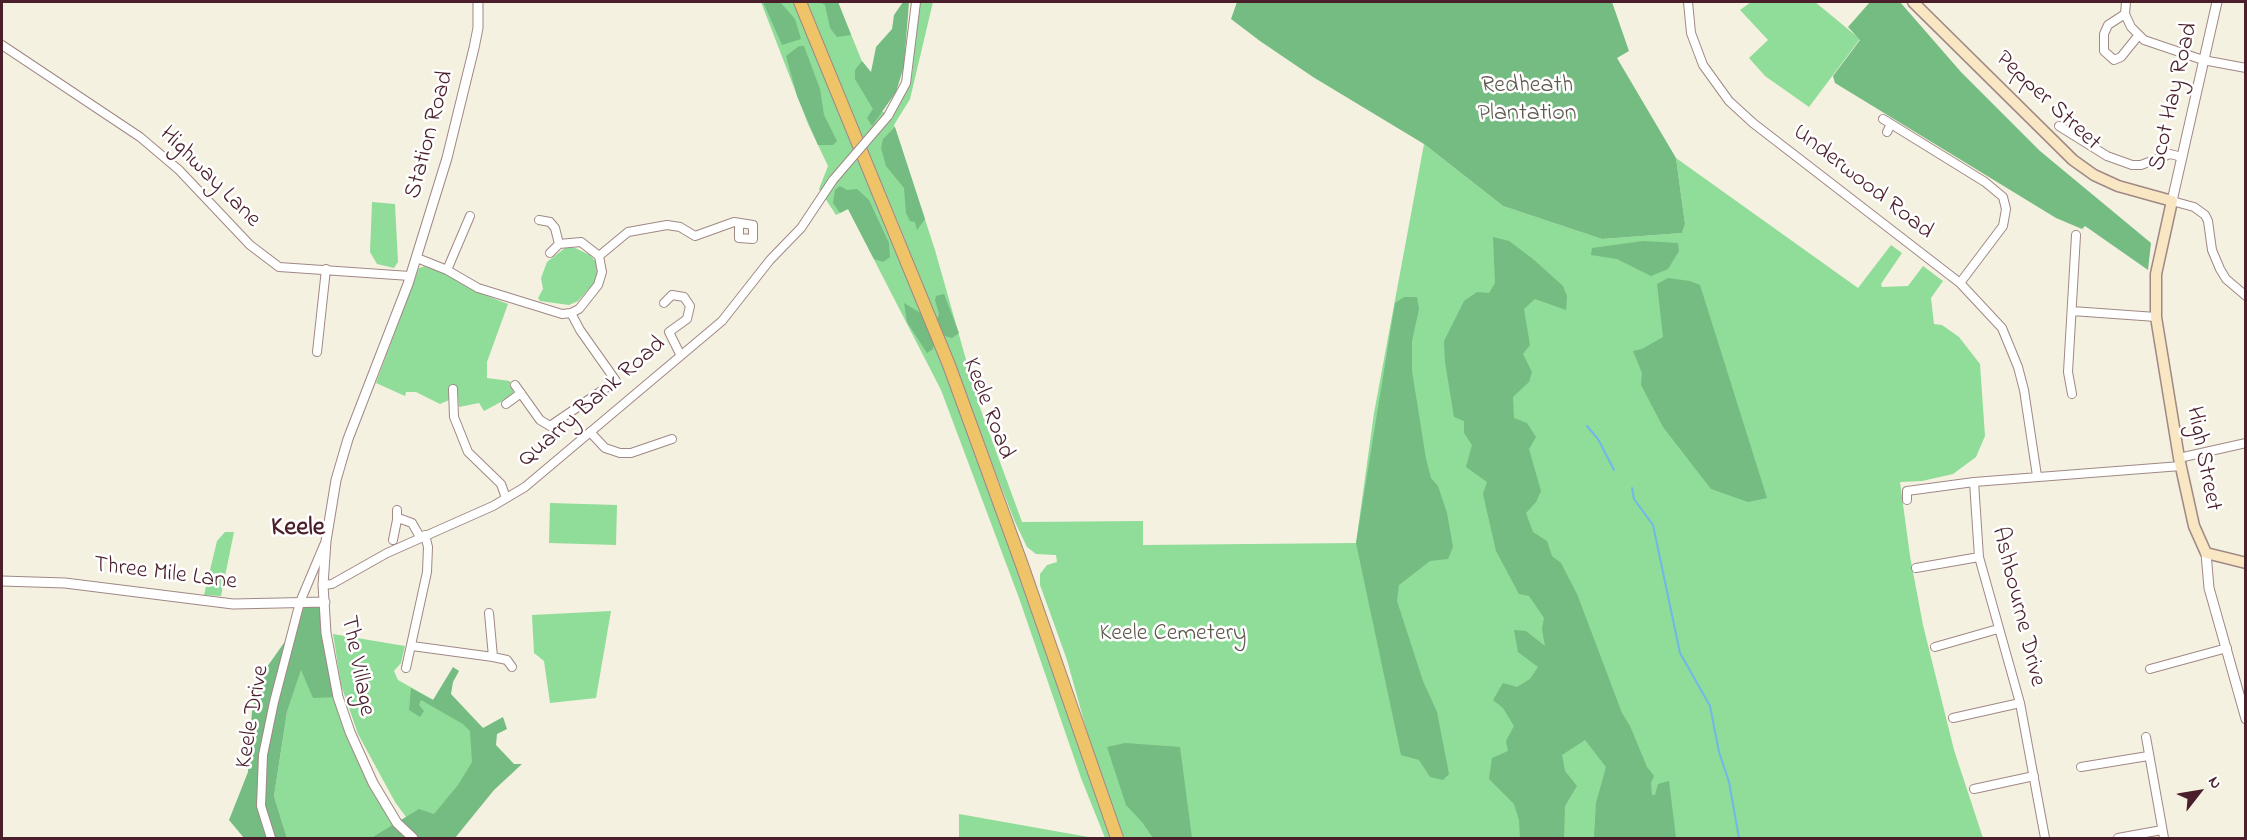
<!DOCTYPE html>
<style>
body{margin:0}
#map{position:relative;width:2247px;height:840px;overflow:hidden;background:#f5f1e0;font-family:"Indie Flower",sans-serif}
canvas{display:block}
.frame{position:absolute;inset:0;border:3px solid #4a1f2b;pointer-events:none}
.north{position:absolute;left:2169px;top:762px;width:60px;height:60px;-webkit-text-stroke:4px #fff;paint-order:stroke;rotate:59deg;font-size:16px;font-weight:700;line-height:24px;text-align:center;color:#4a1f2b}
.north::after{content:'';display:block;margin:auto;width:21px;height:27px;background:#4a1f2b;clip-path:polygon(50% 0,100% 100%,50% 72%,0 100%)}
</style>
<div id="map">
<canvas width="2247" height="840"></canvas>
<div class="frame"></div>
<div class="north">N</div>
</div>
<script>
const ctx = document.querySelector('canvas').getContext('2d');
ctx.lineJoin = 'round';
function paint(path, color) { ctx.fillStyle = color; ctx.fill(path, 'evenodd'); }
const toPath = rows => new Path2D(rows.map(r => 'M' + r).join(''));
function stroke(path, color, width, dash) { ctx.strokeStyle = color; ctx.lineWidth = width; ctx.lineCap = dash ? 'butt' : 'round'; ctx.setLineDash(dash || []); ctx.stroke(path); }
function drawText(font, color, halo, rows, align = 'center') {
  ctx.font = font + ' "Indie Flower",sans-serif'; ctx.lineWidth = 5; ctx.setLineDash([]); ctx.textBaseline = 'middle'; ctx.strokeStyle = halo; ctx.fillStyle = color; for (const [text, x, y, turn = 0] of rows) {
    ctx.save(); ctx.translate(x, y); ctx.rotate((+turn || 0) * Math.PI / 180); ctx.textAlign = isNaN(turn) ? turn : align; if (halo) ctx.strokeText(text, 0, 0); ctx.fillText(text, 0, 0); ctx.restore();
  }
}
const green = toPath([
 [761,2,794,2,833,92,962,413,1111,838,1105,838,1081,778,1019,598,941,390,848,209,836,215,819,189,828,166,808,124],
 [805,2,838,2,882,111,891,118,912,74,919,2,933,2,910,99,894,125,935,250,978,402,1022,522,1143,521,1143,545,1356,543,1374,413,1424,144,1503,206,1602,239,1682,233,1685,224,1676,158,1858,288,1891,245,1902,253,1881,284,1882,287,1908,286,1923,266,1943,281,1931,298,1934,324,1942,325,1959,337,1980,364,1985,436,1976,457,1953,474,1922,481,1900,482,1910,556,1923,625,1954,750,1983,838,1122,838,1087,732,1067,660,1040,585,1040,574,1047,565,1057,562,1056,555,1036,554,1027,547,1015,522,899,225],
 [1751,2,1815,2,1860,39,1809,107,1765,76,1749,58,1768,40,1740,10],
 [372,202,395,204,398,262,394,268,377,264,370,252],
 [565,248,575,248,590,255,596,262,597,274,594,283,578,301,569,305,540,301,538,298,543,289,541,278,547,262],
 [426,266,450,275,482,294,508,304,487,362,487,378,510,381,514,395,484,411,479,403,459,407,457,389,449,389,449,400,440,404,416,392,406,392,405,396,376,383,419,268],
 [550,503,617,505,616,545,549,543],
 [225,532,234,532,221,596,204,595,217,541],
 [611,611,596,698,550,703,544,661,534,653,532,615],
 [333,634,405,646,401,663,394,671,398,680,483,728,485,789,418,833,395,802,358,734,341,685],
 [301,669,338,697,350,732,397,823,371,838,287,838,274,796,287,712],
 [959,814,1094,838,959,838]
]);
const forest = toPath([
 [763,2,780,2,795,19,801,39,782,45],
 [820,2,838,2,851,35,837,37,830,28,825,5],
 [903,2,909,2,904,66,896,92,872,126,867,118,873,109,855,79,855,70,862,61,871,72,876,47,892,29,894,15],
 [1237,2,1612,2,1629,51,1617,58,1676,158,1685,224,1682,233,1602,239,1503,206,1424,144,1313,77,1260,41,1231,19],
 [1870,2,1900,2,1961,72,2040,151,2151,243,2148,270,2085,226,2082,229,2056,218,1835,83,1833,76,1860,40,1848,27],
 [799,46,804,46,820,89,824,115,837,141,833,145,818,145,797,96,786,56],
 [895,127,925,219,917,230,915,222,910,221,906,213,904,188,886,166,881,148,883,139],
 [840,186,847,190,857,189,869,200,889,243,890,257,883,262,874,259,848,209,840,213,833,203,835,190],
 [1493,237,1509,241,1533,259,1563,286,1567,296,1566,310,1535,299,1524,309,1530,345,1523,354,1532,372,1529,382,1513,397,1514,418,1527,423,1536,437,1529,449,1541,491,1536,502,1526,513,1533,532,1547,541,1552,556,1561,563,1577,594,1622,713,1630,726,1647,767,1654,776,1651,783,1652,795,1655,795,1658,784,1669,781,1676,838,1594,838,1596,803,1606,767,1585,740,1562,755,1565,771,1577,786,1565,806,1564,838,1520,838,1519,820,1514,804,1489,779,1492,758,1508,751,1506,741,1514,726,1503,708,1493,700,1503,683,1517,687,1530,679,1538,667,1518,652,1514,630,1526,631,1545,646,1542,629,1544,618,1529,596,1519,594,1496,551,1483,494,1487,482,1466,467,1472,445,1464,433,1464,421,1454,417,1445,362,1444,341,1464,301,1477,292,1489,293,1495,283],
 [1643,241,1678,243,1679,251,1668,269,1651,276,1617,259,1591,255,1592,248],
 [1668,278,1690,281,1700,285,1767,498,1748,502,1711,489,1663,427,1641,385,1642,373,1633,351,1642,349,1663,337,1657,284],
 [944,294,959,333,952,338,942,335,936,322,939,314,935,300,936,296],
 [1404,297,1417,297,1419,309,1412,341,1412,371,1426,459,1431,478,1438,486,1447,513,1453,547,1448,559,1430,561,1399,585,1397,601,1423,681,1437,712,1449,774,1443,780,1430,777,1419,760,1401,755,1356,543,1395,303],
 [904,303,919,312,927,323,934,341,933,349,927,353,907,322],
 [300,602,325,602,338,697,313,698,301,670,287,712,274,796,287,838,244,838,229,820,248,772,252,710,262,674,291,633],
 [453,667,459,671,453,682,451,694,483,728,503,717,507,729,497,734,496,745,514,764,522,764,494,790,455,838,371,838,419,809,434,814,458,785,472,762,470,731,463,724,421,700,419,705,424,711,420,717,409,710,411,688,433,700],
 [1125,743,1180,747,1192,838,1153,838,1142,822,1126,805,1107,747]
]);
const stream = toPath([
 [1587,426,1598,439,1614,470],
 [1632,488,1634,499,1653,525,1680,653,1710,706,1719,752,1729,782,1739,838]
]);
const minor = toPath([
 [1688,2,1691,33,1703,65,1729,101,1753,123,1960,283,2002,328,2018,367,2024,390,2037,476],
 [2126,2,2125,14,2131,27,2144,40,2203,60,2246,68],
 [2125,14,2108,25,2104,34,2104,51,2114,60,2121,57,2138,36],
 [2,45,140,137,179,170,250,245,279,267,410,276],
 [888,116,906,83,916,2],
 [1883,119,1985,182,2003,197,2006,209,2003,226,1960,283],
 [2059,126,2107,156,2132,165,2141,165,2170,154,2182,157],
 [1887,132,1891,124],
 [2172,201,2194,207,2205,215,2208,221,2212,250,2220,269,2226,279,2246,296],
 [550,253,559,244],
 [599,256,628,232,667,225,680,227,695,236,734,222,753,225,753,239,739,238,739,223],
 [417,258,447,270,478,288,562,314,571,313,579,309,598,285,602,272,599,256,581,242,559,244,555,228,550,222,539,220],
 [447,270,470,216],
 [664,303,672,295,684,297,690,306,687,319,669,332,680,354],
 [2072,311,2156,317],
 [317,352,326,269],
 [515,385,540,420,550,426,616,381,580,330,571,313],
 [453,389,454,417,468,452,501,484,506,498],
 [2072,394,2068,372,2076,235],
 [506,404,521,393],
 [590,432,605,448,620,453,631,453,672,439],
 [2179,458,2246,443],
 [1907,500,1907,491,1974,482],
 [397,510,397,520],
 [393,540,397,520,401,519,412,523,420,537],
 [1916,568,1979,557],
 [323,585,332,584,387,553,493,506,525,487,722,321,770,260,801,228,833,180],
 [412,646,493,657,489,613],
 [1935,647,1998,629],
 [493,657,507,660,512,667],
 [406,668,427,572,428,547,425,535],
 [2150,669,2227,648],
 [1953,718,2020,703],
 [2146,737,2164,838],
 [2081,767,2148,756],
 [1974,789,2034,776],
 [271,838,261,806,263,755,274,702,300,602,324,545],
 [2045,838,2020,703,1979,557,1974,482,2181,466],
 [2118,838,2162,830]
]);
const tertiary = toPath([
 [2172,201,2217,2],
 [2206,553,2209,588,2246,719],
 [2,581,65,583,233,604,325,602],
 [413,838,397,823,373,783,350,732,338,697,326,633,323,585,326,541,336,480,348,439,408,284,447,158,474,48,478,28,478,2]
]);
const secondary = toPath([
 [1913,2,2073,160,2094,175,2118,186,2172,201,2156,274,2156,317,2179,458,2194,526,2206,553,2246,563]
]);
const primary = toPath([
 [800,2,949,365,1022,565,1117,838]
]);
const minorBridge = toPath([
 [833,180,888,116]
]);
const parkNames = [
 ["Redheath",1527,87],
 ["Plantation",1527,115],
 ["Keele Cemetery",1173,635]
];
const streetNames = [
 ["Scot Hay Road",2175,97,-77],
 ["Pepper Street",2047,102,43],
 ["Station Road",431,135,-75],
 ["Highway Lane",209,178,45],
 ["Underwood Road",1862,183,38],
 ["Quarry Bank Road",593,403,-41],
 ["Keele Road",987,409,69],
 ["High Street",2202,459,79],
 ["Three Mile Lane",165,575,7],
 ["Ashbourne Drive",2017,607,76],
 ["The Village",356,666,79],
 ["Keele Drive",254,717,-80]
];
const quarterNames = [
 ["Keele",298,530]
];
paint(green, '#90dc99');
paint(forest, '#74bc81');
stroke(stream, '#72b7e9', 2);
stroke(minor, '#a08886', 10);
stroke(tertiary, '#a08886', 11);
stroke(secondary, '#a08886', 13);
stroke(primary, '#a08886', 14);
stroke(minor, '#fff', 8);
stroke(tertiary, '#fff', 9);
stroke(secondary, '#f9e7c3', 10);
stroke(primary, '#efc469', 12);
stroke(minorBridge, '#a08886', 10, []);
stroke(minorBridge, '#fff', 8);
drawText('24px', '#5f584c', '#fff', parkNames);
drawText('24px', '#4a1f2b', '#fff', streetNames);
drawText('bold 27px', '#4a1f2b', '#fff', quarterNames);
</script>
